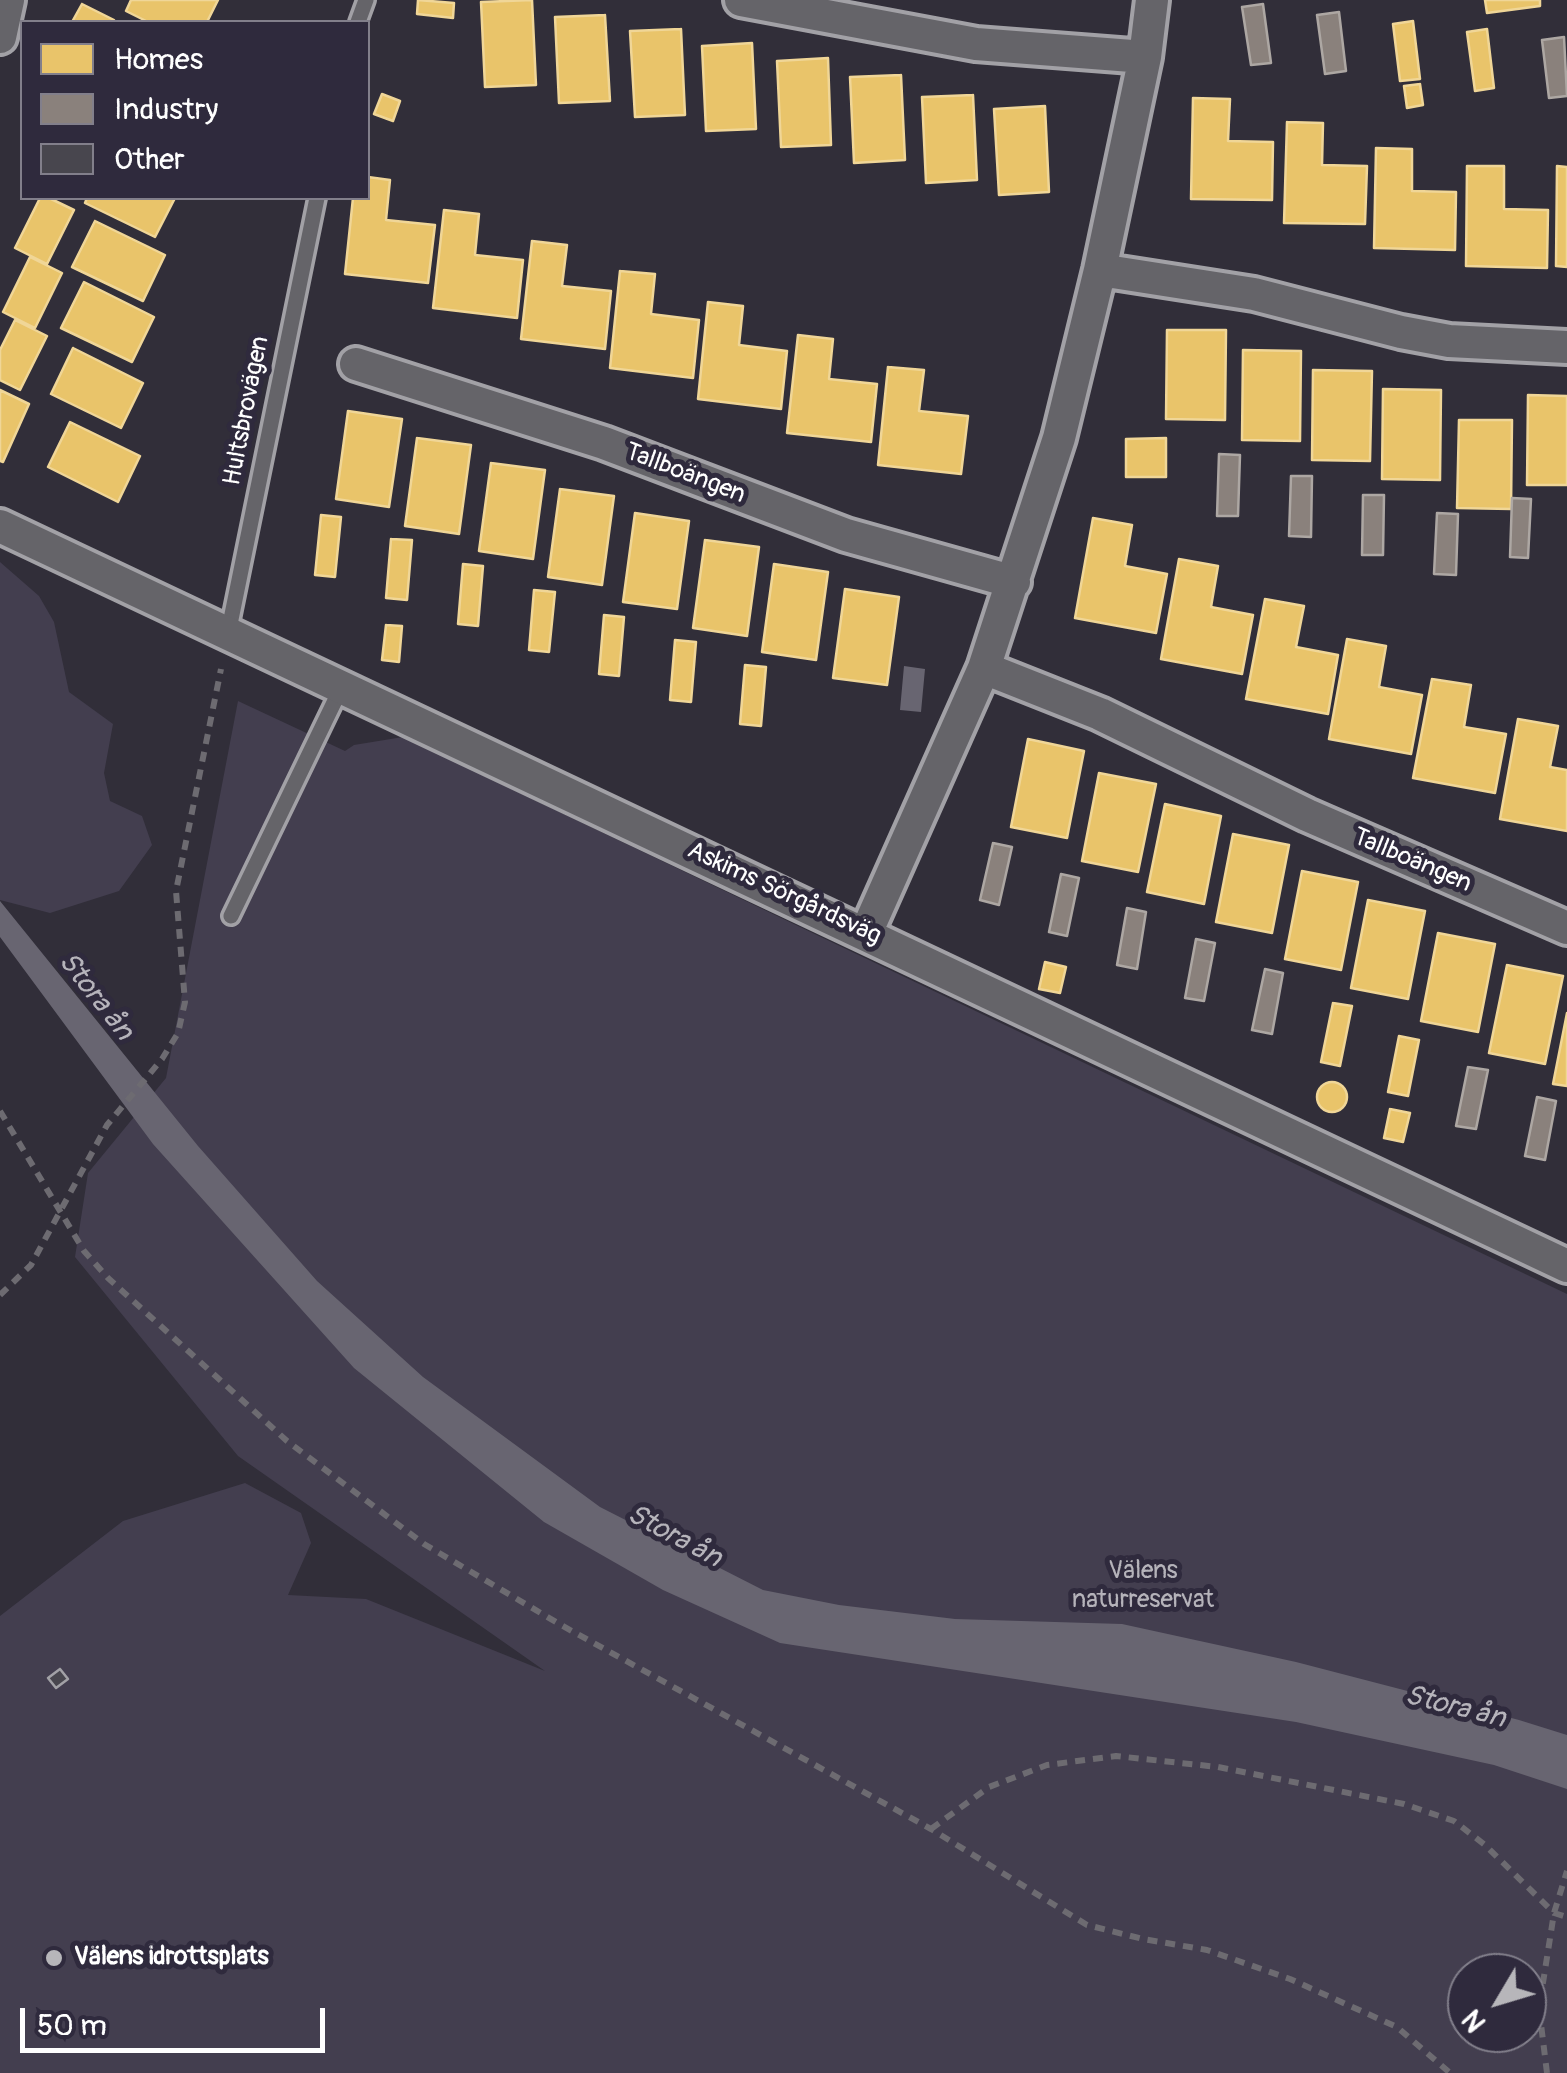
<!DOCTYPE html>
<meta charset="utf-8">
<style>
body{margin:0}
#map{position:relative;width:1567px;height:2073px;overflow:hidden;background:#312e39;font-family:Pangolin,sans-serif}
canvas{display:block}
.legend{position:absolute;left:20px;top:20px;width:350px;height:180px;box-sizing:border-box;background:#2f2a3d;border:2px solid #827f8b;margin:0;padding:12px 18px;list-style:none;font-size:30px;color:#fff}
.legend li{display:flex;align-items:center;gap:20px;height:50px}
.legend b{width:50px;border:2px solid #827f8b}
.north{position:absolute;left:1447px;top:1953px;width:100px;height:100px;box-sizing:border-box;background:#2f2a3d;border:2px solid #827f8b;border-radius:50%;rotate:232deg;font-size:28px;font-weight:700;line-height:40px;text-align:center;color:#fff}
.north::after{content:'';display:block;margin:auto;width:35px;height:45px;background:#b7b6ba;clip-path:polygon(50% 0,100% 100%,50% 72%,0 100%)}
.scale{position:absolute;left:20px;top:2008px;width:305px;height:45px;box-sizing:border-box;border:5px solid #fff;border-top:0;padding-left:12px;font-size:30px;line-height:35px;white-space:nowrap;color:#fff;-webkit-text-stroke:8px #2f2a3d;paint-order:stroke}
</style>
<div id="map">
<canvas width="1567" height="2073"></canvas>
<ul class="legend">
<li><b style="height:28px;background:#e9c46a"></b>Homes</li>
<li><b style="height:28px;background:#8a817c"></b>Industry</li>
<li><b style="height:28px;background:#48464e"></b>Other</li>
</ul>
<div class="north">N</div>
<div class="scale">50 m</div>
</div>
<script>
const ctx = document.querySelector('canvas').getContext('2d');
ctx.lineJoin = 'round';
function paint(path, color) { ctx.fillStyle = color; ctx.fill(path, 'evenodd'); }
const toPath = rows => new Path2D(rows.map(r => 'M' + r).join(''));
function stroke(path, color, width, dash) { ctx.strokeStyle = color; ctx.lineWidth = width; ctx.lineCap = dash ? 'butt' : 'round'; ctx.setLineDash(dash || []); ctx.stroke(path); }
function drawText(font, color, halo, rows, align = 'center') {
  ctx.font = font + ' Pangolin,sans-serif'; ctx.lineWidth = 10; ctx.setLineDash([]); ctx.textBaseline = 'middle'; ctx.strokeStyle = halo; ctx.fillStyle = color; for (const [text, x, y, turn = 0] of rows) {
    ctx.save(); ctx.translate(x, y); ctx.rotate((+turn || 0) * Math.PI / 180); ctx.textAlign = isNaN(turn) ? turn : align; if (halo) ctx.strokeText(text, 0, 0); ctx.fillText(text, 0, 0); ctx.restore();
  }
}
const green = toPath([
 [0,562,39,596,54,622,69,692,113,724,104,773,110,801,142,816,152,845,119,891,50,913,0,900],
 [238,701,345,751,354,745,403,737,1567,1294,1567,2073,0,2073,0,1616,123,1521,245,1483,301,1513,311,1543,288,1595,366,1599,545,1671,238,1456,75,1257,88,1173,166,1078],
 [1467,1973,1527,1973,1527,2033,1467,2033]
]);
const water = toPath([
 [904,666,925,669,921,712,900,710],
 [0,901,198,1146,317,1281,423,1377,600,1507,763,1590,839,1605,955,1619,1122,1624,1296,1662,1519,1720,1567,1735,1567,1789,1494,1765,1296,1722,780,1643,663,1590,544,1522,354,1368,153,1144,0,937]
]);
const homes = toPath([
 [131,0,218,0,207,22,148,22,126,11,131,0],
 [418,0,454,3,453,18,417,14,418,0],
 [532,0,536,85,485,87,481,2,532,0],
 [1485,0,1540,0,1540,6,1487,13,1485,0],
 [82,4,114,20,113,22,72,22,82,4],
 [605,15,610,101,559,103,555,17,605,15],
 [1413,21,1420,79,1400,81,1393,24,1413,21],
 [681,29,685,115,635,117,630,31,681,29],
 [1487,29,1494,88,1475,91,1467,32,1487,29],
 [752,43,756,129,706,131,702,46,752,43],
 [828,58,831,145,781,147,777,61,828,58],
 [901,75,905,160,854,163,850,77,901,75],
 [1420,84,1423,105,1407,108,1404,86,1420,84],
 [382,94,400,101,393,121,374,114,382,94],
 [973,95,977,180,926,183,922,97,973,95],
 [1193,98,1230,99,1228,141,1273,142,1272,200,1191,199,1193,98],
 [1045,106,1049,192,999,195,994,109,1045,106],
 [1287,122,1323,123,1322,165,1367,166,1365,224,1284,223,1287,122],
 [1376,148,1412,149,1412,191,1456,192,1455,250,1374,248,1376,148],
 [1467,166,1504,166,1504,209,1548,210,1547,268,1466,266,1467,166],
 [1557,166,1567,167,1567,267,1556,266,1557,166],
 [368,177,390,180,386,220,435,225,428,283,345,274,353,198,368,198,368,177],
 [40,198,49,198,74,210,47,264,15,248,40,198],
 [87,198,175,198,155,237,85,203,87,198],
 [444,210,479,214,475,255,523,260,517,318,433,308,444,210],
 [95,221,165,255,143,301,72,267,95,221],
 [532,241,567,245,562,286,611,291,605,349,521,339,532,241],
 [30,257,62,273,35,328,3,312,30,257],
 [620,271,655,274,651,314,699,320,693,378,610,368,620,271],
 [84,282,154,317,132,362,61,328,84,282],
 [708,302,743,306,739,345,787,351,781,409,698,399,708,302],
 [15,320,47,336,20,390,0,380,0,350,15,320],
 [1167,330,1226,330,1225,420,1166,419,1167,330],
 [798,335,833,339,829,379,877,384,871,442,787,433,798,335],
 [73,348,143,383,121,428,51,394,73,348],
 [1243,350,1301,351,1300,441,1242,440,1243,350],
 [888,367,924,370,919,411,968,416,961,474,878,465,888,367],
 [1313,370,1372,371,1370,461,1312,460,1313,370],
 [1383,389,1441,390,1440,480,1382,479,1383,389],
 [0,390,29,404,3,462,0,461,0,390],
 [1528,395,1567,396,1567,485,1527,485,1528,395],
 [348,411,402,419,389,507,336,499,348,411],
 [1459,420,1512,420,1511,509,1457,508,1459,420],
 [70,422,140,456,118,502,48,467,70,422],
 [417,438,471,445,459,534,405,526,417,438],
 [1166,438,1166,477,1126,477,1126,439,1166,438],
 [491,463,545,470,533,559,479,551,491,463],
 [560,489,614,496,602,585,548,577,560,489],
 [635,513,689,521,677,609,623,602,635,513],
 [321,515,341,517,335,577,315,575,321,515],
 [1093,518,1132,525,1125,566,1167,574,1156,633,1075,618,1093,518],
 [391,539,412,540,407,600,386,598,391,539],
 [705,540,759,547,747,636,693,628,705,540],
 [1179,559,1218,566,1211,607,1253,615,1242,674,1161,659,1179,559],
 [463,564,483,566,478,626,458,624,463,564],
 [774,564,828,572,816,660,762,652,774,564],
 [845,589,899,597,887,685,833,678,845,589],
 [534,590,555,592,549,652,529,650,534,590],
 [1265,599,1304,606,1296,647,1338,655,1328,714,1246,699,1265,599],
 [604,615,624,617,619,676,599,674,604,615],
 [386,625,402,626,399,662,382,660,386,625],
 [1347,639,1386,646,1379,687,1422,695,1411,754,1329,739,1347,639],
 [675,640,696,642,691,702,670,700,675,640],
 [745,665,766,667,761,726,740,724,745,665],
 [1432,679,1471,685,1464,727,1506,734,1495,793,1413,778,1432,679],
 [1518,719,1558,726,1550,767,1567,770,1567,831,1500,819,1518,719],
 [1028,739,1084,751,1067,838,1011,827,1028,739],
 [1099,773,1156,784,1138,872,1082,861,1099,773],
 [1165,804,1221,816,1204,904,1147,892,1165,804],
 [1233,834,1289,845,1272,933,1216,922,1233,834],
 [1302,871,1358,882,1341,970,1285,959,1302,871],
 [1368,900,1425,911,1408,999,1351,988,1368,900],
 [1438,933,1495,944,1478,1032,1421,1021,1438,933],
 [1045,962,1066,967,1060,993,1039,989,1045,962],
 [1507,965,1563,976,1545,1064,1489,1053,1507,965],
 [1333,1003,1352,1006,1340,1066,1321,1062,1333,1003],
 [1567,1013,1567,1086,1553,1084,1567,1013],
 [1399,1036,1419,1040,1408,1096,1388,1092,1399,1036],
 '1317 1097a15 15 0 1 1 30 0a15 15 0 1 1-30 0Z',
 [1390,1109,1410,1113,1403,1142,1384,1138,1390,1109]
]);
const industry = toPath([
 [1263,4,1271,63,1251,65,1242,7,1263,4],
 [1339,12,1346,71,1325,74,1317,15,1339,12],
 [1564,37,1567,96,1549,98,1542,40,1564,37],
 [1219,454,1240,455,1238,516,1217,516,1219,454],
 [1291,476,1312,476,1311,537,1289,536,1291,476],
 [1363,495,1384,495,1383,555,1362,555,1363,495],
 [1512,498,1531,499,1528,558,1510,557,1512,498],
 [1437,513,1458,514,1456,575,1434,574,1437,513],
 [993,843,1012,847,999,905,980,900,993,843],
 [1061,874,1079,878,1067,936,1049,932,1061,874],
 [1127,908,1146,912,1137,969,1117,965,1127,908],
 [1196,939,1215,943,1204,1001,1185,998,1196,939],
 [1265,969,1283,973,1272,1034,1252,1030,1265,969],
 [1468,1067,1488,1070,1476,1129,1456,1126,1468,1067],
 [1537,1097,1556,1101,1545,1160,1525,1156,1537,1097]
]);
const building = toPath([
 [60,1669,68,1679,56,1688,48,1678,60,1669]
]);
const path = toPath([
 [0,1111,84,1251,108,1278,287,1441,424,1544,561,1625,931,1829,1087,1925,1143,1939,1207,1950,1290,1979,1397,2027,1450,2073],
 [0,1295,31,1265,107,1125,162,1059,178,1033,185,1002,176,891,221,669],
 [931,1829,989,1787,1047,1765,1116,1756,1218,1767,1404,1804,1454,1821,1485,1845,1554,1913,1567,1917],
 [1547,2073,1539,2008,1554,1913,1567,1871]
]);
const lane = toPath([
 [358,22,366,0],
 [228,634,317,198],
 [231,916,342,686]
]);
const street = toPath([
 [741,0,976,44,1145,57],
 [0,37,8,0],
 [1100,270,1254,294,1401,332,1449,341,1567,347],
 [356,364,604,443,846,535,1014,582],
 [0,526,1567,1266],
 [984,668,1100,714,1307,815,1567,928],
 [866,933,984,668,1059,438,1100,270,1145,57,1152,0]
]);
const markers = [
 [54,1958,10,"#b7b6ba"]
];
const streetNames = [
 ["Hultsbrovägen",247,411,-79],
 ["Tallboängen",685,474,21],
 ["Tallboängen",1412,861,23],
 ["Askims Sörgårdsväg",784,894,25]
];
const parkNames = [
 ["Välens",1143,1572],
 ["naturreservat",1143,1601]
];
const poiNames = [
 ["Välens idrottsplats",74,1958]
];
const waterNames = [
 ["Stora ån",95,997,52],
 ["Stora ån",674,1537,28],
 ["Stora ån",1455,1708,14]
];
paint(green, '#433e4f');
paint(water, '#686571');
paint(homes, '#e9c46a');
stroke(homes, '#f0d697', 2.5);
paint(industry, '#8a817c');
stroke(industry, '#ada7a3', 2.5);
paint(building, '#48464e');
stroke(building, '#a2a1a6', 2.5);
stroke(lane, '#a2a1a6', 22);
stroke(street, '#a2a1a6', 40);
stroke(path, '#6d6b71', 6, [10, 8]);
stroke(lane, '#656469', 15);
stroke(street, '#656469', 32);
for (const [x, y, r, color] of markers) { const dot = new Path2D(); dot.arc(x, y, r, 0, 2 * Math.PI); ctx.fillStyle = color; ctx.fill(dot); stroke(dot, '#2f2a3d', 4); }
drawText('25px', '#fff', '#2f2a3d', streetNames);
drawText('25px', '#b5b3ba', '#2f2a3d', parkNames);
drawText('bold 25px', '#fff', '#2f2a3d', poiNames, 'left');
drawText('italic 28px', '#b6b4bb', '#2f2a3d', waterNames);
</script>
